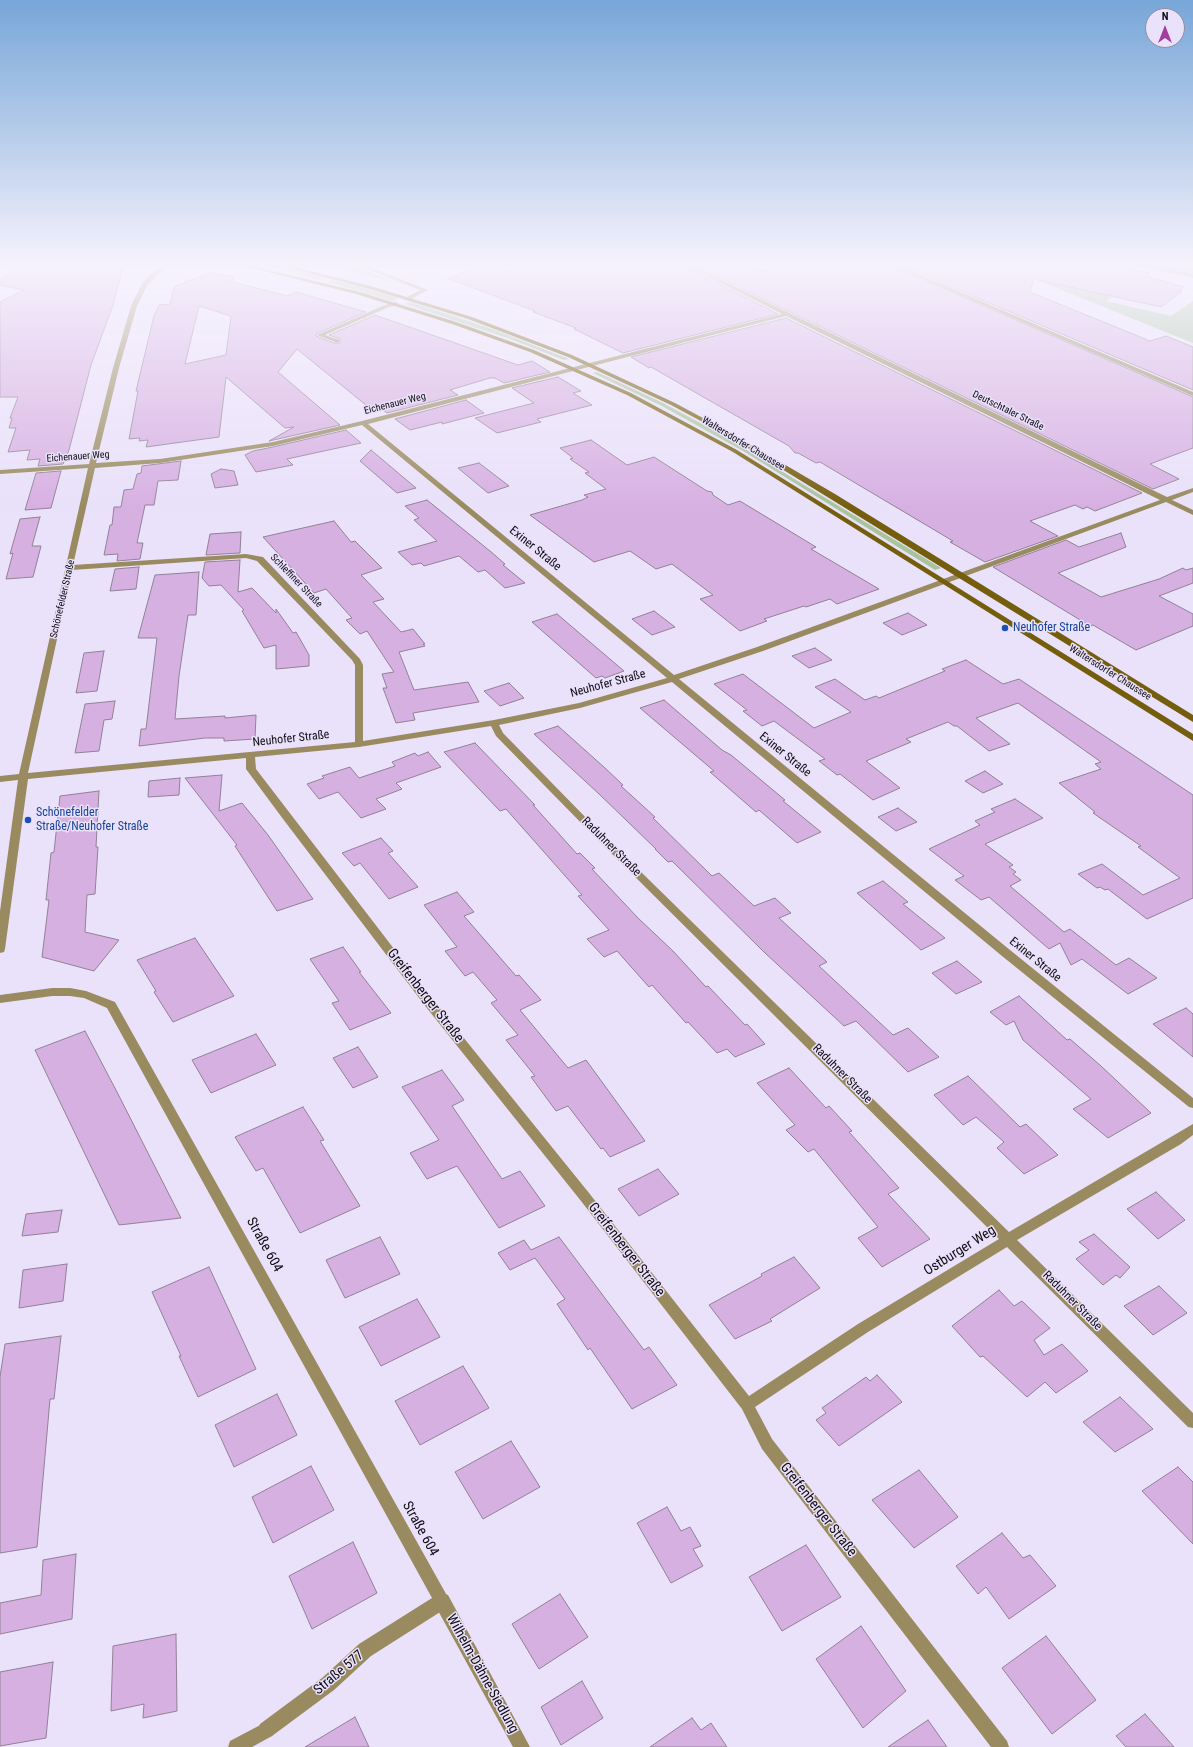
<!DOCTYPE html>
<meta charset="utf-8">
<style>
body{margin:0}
#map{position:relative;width:1193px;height:1747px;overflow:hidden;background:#eae1fa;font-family:"Roboto Condensed",sans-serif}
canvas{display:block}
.north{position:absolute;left:1145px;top:8px;width:40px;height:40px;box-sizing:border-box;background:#eae1fa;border:1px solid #928c9e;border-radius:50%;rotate:0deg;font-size:11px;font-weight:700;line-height:16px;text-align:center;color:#0f0c14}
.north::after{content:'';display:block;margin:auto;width:14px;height:18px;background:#a43da0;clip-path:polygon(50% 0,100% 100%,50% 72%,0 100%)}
</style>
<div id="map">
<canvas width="1193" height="1747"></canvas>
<div class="north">N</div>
</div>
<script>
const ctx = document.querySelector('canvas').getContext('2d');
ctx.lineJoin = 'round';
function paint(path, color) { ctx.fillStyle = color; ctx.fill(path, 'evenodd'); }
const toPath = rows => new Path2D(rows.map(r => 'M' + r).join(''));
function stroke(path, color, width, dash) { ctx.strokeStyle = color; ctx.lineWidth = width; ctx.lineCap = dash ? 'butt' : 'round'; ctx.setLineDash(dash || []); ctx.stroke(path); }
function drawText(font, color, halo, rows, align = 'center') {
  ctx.font = font + ' "Roboto Condensed",sans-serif'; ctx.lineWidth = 3; ctx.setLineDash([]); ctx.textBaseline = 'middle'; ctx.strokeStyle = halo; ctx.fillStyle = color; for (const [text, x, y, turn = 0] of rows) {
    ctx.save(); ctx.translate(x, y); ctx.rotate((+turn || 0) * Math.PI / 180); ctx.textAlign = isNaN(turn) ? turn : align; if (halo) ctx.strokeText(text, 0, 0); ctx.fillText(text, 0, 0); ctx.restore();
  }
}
const green = toPath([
 [321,264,348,264,397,283,355,272],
 [997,264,1034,264,1084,279,1118,293,1106,301,1171,316,1193,301,1193,343],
 [1129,264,1193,264,1193,278,1133,265],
 [284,268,326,278,322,280,279,270],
 [333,280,361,287,399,298,393,301,327,282],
 [411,302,492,329,569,359,564,360,510,339,405,304],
 [597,372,661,402,717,432,941,568,935,570,743,451,662,406,593,373]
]);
const building = toPath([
 [28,264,124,264,113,305,91,365,69,450,63,464,38,466,40,459,27,460,30,450,8,452,16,428,9,428,12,418,10,418,18,397,0,397,0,302,24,290,0,285,0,280,28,264],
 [489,264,513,273,543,264,681,264,688,268,688,271,691,270,778,314,623,353,574,329,576,328,533,312,535,311,447,278,489,264],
 [718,264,741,264,754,270,759,269,763,271,786,265,791,268,801,265,808,268,827,264,887,264,1193,397,1193,448,1150,464,1179,479,1153,489,700,268,718,264],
 [898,264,1098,264,1150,273,1146,276,1184,287,1179,291,1182,291,1161,307,1034,279,1030,292,1150,341,1166,336,1193,347,1193,390,898,264],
 [211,272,233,277,232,282,288,296,296,292,366,312,316,334,316,336,334,343,340,343,340,339,329,335,375,315,518,365,532,361,550,372,504,383,495,378,490,378,450,390,458,395,387,413,380,408,372,410,297,349,278,372,340,425,269,441,294,427,285,428,226,377,219,437,146,447,148,440,139,441,140,438,129,439,138,391,136,391,154,316,159,305,170,304,174,287,211,272],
 [199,306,231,316,226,355,185,364,199,306],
 [786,318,1142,493,1095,511,1087,507,1083,509,1075,505,1030,521,1058,536,985,562,950,542,953,541,820,462,816,463,798,453,795,453,789,446,651,367,649,368,631,357,786,318],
 [558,377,581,391,573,393,592,405,537,419,541,422,497,433,475,418,534,403,512,388,558,377],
 [466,400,484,413,442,424,442,422,410,430,395,419,466,400],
 [346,430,361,443,287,459,293,465,256,472,245,455,253,451,273,447,346,430],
 [591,440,627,465,654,457,707,491,712,492,713,495,728,505,740,501,816,547,811,549,879,589,837,604,830,599,806,607,804,606,764,619,767,621,740,631,700,599,713,595,672,564,656,569,630,551,594,562,530,515,582,500,588,497,584,495,606,489,585,473,589,472,570,459,573,458,560,448,591,440],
 [371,450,416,488,397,493,360,461,371,450],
 [181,461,178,480,158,481,154,505,145,505,137,543,143,543,140,559,117,561,118,554,104,555,110,525,112,525,114,507,121,507,124,490,133,489,137,474,141,473,142,466,181,461],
 [479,463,509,486,488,493,458,468,479,463],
 [221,469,234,471,238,485,215,488,211,474,221,469],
 [61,471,51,508,25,510,36,473,61,471],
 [427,500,490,551,505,564,503,565,525,583,505,588,485,570,478,572,459,556,424,566,421,563,412,565,398,552,437,541,414,520,419,518,405,506,427,500],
 [40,517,32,546,41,546,33,577,6,579,13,553,10,554,20,519,40,517],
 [334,521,351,542,355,541,382,568,361,575,384,599,373,602,401,632,413,629,425,644,423,644,425,646,399,652,414,690,468,682,479,702,413,713,415,720,396,723,383,688,387,688,382,674,394,672,367,631,360,634,346,620,352,618,326,589,314,593,263,537,334,521],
 [241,532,240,553,206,555,210,534,241,532],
 [1121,533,1126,547,1058,573,1101,597,1159,579,1183,568,1186,570,1193,568,1193,583,1159,596,1193,614,1193,626,1136,650,1093,625,1090,626,993,567,1066,540,1079,547,1121,533],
 [240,560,238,592,252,588,276,613,276,609,293,633,296,632,309,655,309,666,276,669,276,645,264,648,242,611,244,610,221,585,209,586,202,578,205,562,240,560],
 [139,567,136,589,110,591,115,569,139,567],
 [199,572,196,615,188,615,179,676,175,719,225,716,225,718,256,715,255,739,224,741,224,738,205,738,139,746,141,729,146,729,157,638,138,638,155,575,199,572],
 [654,611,675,627,652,635,632,619,654,611],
 [908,613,927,625,902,635,883,623,908,613],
 [557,614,624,671,605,678,602,676,596,678,532,622,557,614],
 [815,648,832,660,809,668,792,656,815,648],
 [104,651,97,691,76,693,84,653,104,651],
 [966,660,1003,684,1019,679,1193,795,1193,898,1147,919,1108,889,1105,890,1100,887,1097,888,1078,874,1102,864,1143,895,1180,878,1138,847,1141,846,1093,813,1095,812,1059,783,1101,769,1095,764,1101,762,1018,703,976,718,1010,744,989,751,957,726,954,726,948,722,906,739,911,742,866,761,900,788,873,800,840,774,837,775,819,761,825,759,774,721,762,726,743,711,747,710,714,684,743,674,814,728,851,712,815,687,835,679,865,700,876,696,879,698,945,671,942,669,966,660],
 [509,683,524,698,500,706,484,691,509,683],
 [664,700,722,750,731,755,785,800,783,801,821,832,797,843,759,810,756,812,710,772,714,771,640,708,664,700],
 [115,701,112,719,104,720,99,751,75,753,85,704,115,701],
 [558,726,605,768,623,785,621,786,655,817,653,818,712,876,719,873,754,906,775,898,791,913,779,918,827,962,819,966,893,1035,908,1028,939,1057,908,1072,856,1021,844,1026,764,952,672,861,668,862,655,849,656,849,598,793,534,734,558,726],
 [475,743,535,805,533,805,577,854,580,853,595,868,592,869,638,918,673,951,706,987,708,986,745,1025,747,1024,765,1044,735,1057,727,1049,717,1053,688,1022,686,1023,652,985,649,987,617,951,604,957,587,939,609,930,578,896,582,895,506,809,500,811,444,752,475,743],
 [428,752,441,767,396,783,402,789,376,799,386,809,361,818,338,792,319,799,307,784,324,778,322,776,350,767,359,778,395,766,392,762,415,753,418,756,428,752],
 [985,771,1003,784,983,793,965,781,985,771],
 [222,775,219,811,242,803,268,835,313,899,277,911,235,846,237,845,185,778,222,775],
 [180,778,179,795,148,797,149,781,180,778],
 [99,791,96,847,98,847,95,894,87,895,85,932,119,940,94,971,42,957,49,900,46,900,51,853,54,852,60,796,99,791],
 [1015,799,1043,818,985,844,1013,865,1009,867,1016,872,1013,874,1021,880,1010,886,1064,932,1070,929,1116,965,1129,958,1157,978,1128,994,1082,959,1071,965,1060,943,1049,949,989,897,981,900,955,880,964,876,929,849,980,825,975,821,995,812,991,809,1015,799],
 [898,808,917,822,896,831,878,817,898,808],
 [381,838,393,851,388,853,418,887,389,899,360,863,354,866,342,853,381,838],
 [883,881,908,902,903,904,945,938,921,950,857,893,883,881],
 [457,892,474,912,464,916,516,976,519,975,541,1000,520,1010,568,1068,586,1060,645,1141,610,1157,603,1148,601,1149,568,1106,556,1111,531,1077,535,1076,506,1040,518,1035,491,1003,497,1000,473,972,465,976,445,951,457,947,424,905,457,892],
 [195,938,234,996,173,1022,154,992,156,991,137,960,195,938],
 [343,947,361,972,359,972,391,1013,350,1030,332,1003,339,1001,310,959,343,947],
 [957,961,982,982,956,994,932,973,957,961],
 [1019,996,1067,1040,1070,1039,1101,1066,1151,1113,1108,1138,1073,1109,1091,1099,1023,1040,1014,1021,1006,1025,990,1012,1019,996],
 [1186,1008,1193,1014,1193,1057,1153,1024,1186,1008],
 [85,1031,117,1092,181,1218,119,1225,35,1050,85,1031],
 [256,1034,276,1065,211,1093,192,1060,256,1034],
 [358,1047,378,1077,353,1088,333,1058,358,1047],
 [789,1068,826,1108,829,1106,852,1131,849,1132,899,1188,888,1194,930,1239,882,1267,858,1238,878,1227,814,1149,808,1152,786,1130,795,1125,757,1083,789,1068],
 [442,1070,464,1100,452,1106,502,1179,520,1171,545,1206,499,1228,457,1166,427,1179,410,1153,439,1140,402,1087,442,1070],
 [968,1076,1020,1127,1026,1124,1058,1155,1024,1174,997,1148,1004,1142,976,1117,963,1125,934,1095,968,1076],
 [303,1107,324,1140,320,1141,360,1206,300,1233,263,1168,256,1171,235,1137,303,1107],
 [658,1169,679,1194,639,1216,618,1189,658,1169],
 [1156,1192,1185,1220,1158,1239,1127,1209,1156,1192],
 [62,1210,58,1232,22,1236,26,1214,62,1210],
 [1094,1234,1130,1267,1120,1278,1116,1275,1103,1285,1076,1259,1089,1250,1079,1242,1094,1234],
 [380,1237,400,1274,345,1298,326,1260,380,1237],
 [559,1237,644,1350,649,1347,677,1385,632,1409,590,1348,588,1350,557,1304,565,1299,535,1258,510,1270,498,1253,524,1240,531,1250,559,1237],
 [794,1257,820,1288,770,1319,772,1321,735,1339,709,1305,762,1276,761,1274,794,1257],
 [67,1264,63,1301,19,1308,23,1270,67,1264],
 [209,1267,256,1369,198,1397,179,1356,181,1356,152,1292,209,1267],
 [1159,1286,1187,1313,1153,1335,1124,1306,1159,1286],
 [999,1290,1014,1306,1022,1301,1050,1328,1034,1340,1044,1355,1062,1344,1088,1371,1056,1393,1045,1382,1027,1397,983,1356,980,1357,952,1326,999,1290],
 [417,1299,440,1337,381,1366,359,1327,417,1299],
 [61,1336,54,1399,50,1399,37,1547,0,1553,0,1377,5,1344,61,1336],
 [463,1366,489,1408,420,1445,395,1401,463,1366],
 [877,1375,902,1402,839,1446,816,1420,826,1413,822,1408,866,1377,870,1381,877,1375],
 [277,1394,297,1435,234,1467,215,1425,277,1394],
 [1120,1397,1153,1429,1115,1452,1083,1422,1120,1397],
 [511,1441,540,1487,483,1519,455,1472,511,1441],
 [311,1466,334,1510,273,1543,252,1497,311,1466],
 [1178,1467,1193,1482,1193,1544,1142,1491,1178,1467],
 [919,1470,958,1517,914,1548,872,1500,919,1470],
 [667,1507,681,1531,690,1527,701,1546,693,1549,703,1566,671,1583,637,1523,667,1507],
 [1002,1533,1023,1558,1030,1555,1056,1586,1009,1619,986,1587,978,1594,956,1566,1002,1533],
 [353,1542,377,1593,312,1629,289,1576,353,1542],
 [806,1545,841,1597,782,1631,749,1577,806,1545],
 [76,1554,72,1619,0,1634,0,1603,41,1595,43,1560,76,1554],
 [560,1594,588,1637,539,1669,512,1624,560,1594],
 [861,1626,906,1691,863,1728,816,1659,861,1626],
 [176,1634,177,1711,143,1718,144,1704,111,1711,113,1646,176,1634],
 [1046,1636,1096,1700,1052,1734,1002,1668,1046,1636],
 [53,1662,46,1738,0,1746,0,1672,53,1662],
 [582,1681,603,1718,561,1745,541,1707,582,1681],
 [1145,1714,1174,1747,1126,1747,1116,1736,1145,1714],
 [355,1717,369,1747,305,1747,355,1717],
 [692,1718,701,1730,711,1723,727,1747,650,1747,692,1718],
 [928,1720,947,1747,888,1747,928,1720]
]);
const service = toPath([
 [355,264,362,264,428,290,411,299,407,299,407,297,420,290,355,264],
 [1134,264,1144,264,1193,274,1193,278,1134,264],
 [396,302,399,304,398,305,389,307,325,335,339,340,339,342,335,342,317,335,385,305,396,302],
 [52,988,70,988,86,991,115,1002,450,1601,448,1607,371,1656,334,1690,272,1736,266,1738,260,1736,258,1730,260,1724,322,1678,359,1644,432,1598,107,1008,84,998,70,996,52,996,0,1003,0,995,52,988]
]);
const minor = toPath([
 [164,264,170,264,148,284,137,306,119,368,96,463,160,459,273,442,362,421,782,314,682,264,689,264,1167,497,1193,488,1193,492,1172,500,1193,510,1193,515,1166,502,763,651,679,679,1010,950,1193,1098,1193,1108,1189,1107,1002,956,672,682,580,708,499,725,503,733,594,826,1009,1232,1193,1124,1193,1135,1181,1144,1017,1240,1193,1413,1193,1428,1188,1427,1007,1247,868,1332,755,1407,772,1439,1007,1741,1009,1747,991,1747,762,1449,742,1409,581,1201,426,1007,283,819,246,769,246,758,28,779,5,949,4,952,0,953,0,911,18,780,0,782,0,776,19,774,88,468,0,474,0,470,89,464,113,368,131,306,143,282,157,268,164,264],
 [786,316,1160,500,757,647,674,675,368,424,786,316],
 [362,425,667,678,579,703,494,720,363,741,363,665,360,659,263,557,246,554,73,565,95,468,160,463,273,446,362,425],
 [246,558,257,561,352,660,355,665,355,742,28,773,72,570,246,558],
 [491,726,496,736,588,830,999,1239,858,1324,749,1396,589,1193,434,1001,256,769,255,757,359,747,491,726],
 [888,264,895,264,1193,392,1193,396,888,264],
 [442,1593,448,1595,530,1747,513,1747,436,1607,434,1601,436,1595,442,1593],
 [266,1722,272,1724,274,1730,272,1736,252,1747,228,1747,230,1741,266,1722]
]);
const secondary = toPath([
 [235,264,244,264,360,292,456,322,534,350,631,393,737,450,1193,734,1193,741,733,452,627,395,530,352,452,324,356,294,235,264],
 [274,264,283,264,374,287,472,317,572,355,675,403,729,432,835,494,1193,715,1193,722,725,434,671,405,568,357,468,319,370,289,274,264]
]);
const markers = [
 [1005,628,4,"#1a4fb4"],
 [28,820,4,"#1a4fb4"]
];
const farStreetnames = [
 ["Eichenauer Weg",395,404,-14],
 ["Deutschtaler Straße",1008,411,26],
 ["Waltersdorfer Chaussee",743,444,31],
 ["Eichenauer Weg",78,457,-4],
 ["Schleffiner Straße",296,581,46],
 ["Schönefelder Straße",63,599,-77],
 ["Waltersdorfer Chaussee",1110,673,32]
];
const streetNames = [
 ["Exiner Straße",535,549,39],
 ["Neuhofer Straße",608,684,-15],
 ["Neuhofer Straße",291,739,-6],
 ["Exiner Straße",785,755,39],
 ["Raduhner Straße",611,847,45],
 ["Exiner Straße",1035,960,39],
 ["Raduhner Straße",842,1074,45],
 ["Raduhner Straße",1072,1301,45]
];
const transitNames = [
 ["Neuhofer Straße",1013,628],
 ["Schönefelder",36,813],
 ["Straße/Neuhofer Straße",36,827]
];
const nearStreetnames = [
 ["Greifenberger Straße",425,996,52],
 ["Straße 604",264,1245,61],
 ["Greifenberger Straße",626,1250,52],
 ["Ostburger Weg",960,1251,-32],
 ["Greifenberger Straße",818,1510,52],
 ["Straße 604",420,1529,61],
 ["Straße 577",339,1673,-40],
 ["Wilhelm-Dähne-Siedlung",482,1674,61]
];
paint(green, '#a7c49b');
paint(building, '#d7b0e2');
stroke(building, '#918196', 1);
paint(service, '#998b5f');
paint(minor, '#998b5f');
paint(secondary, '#745e0d');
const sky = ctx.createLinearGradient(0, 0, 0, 508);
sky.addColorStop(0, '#77a6d8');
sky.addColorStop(0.52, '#f6f2fd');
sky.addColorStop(1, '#f6f2fd00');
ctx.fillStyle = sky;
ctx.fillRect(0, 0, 1193, 508);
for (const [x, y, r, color] of markers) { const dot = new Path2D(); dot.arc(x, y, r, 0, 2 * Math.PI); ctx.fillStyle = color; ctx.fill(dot); stroke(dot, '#eae1fa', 1.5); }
drawText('10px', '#0f0c14', '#eae1fa', farStreetnames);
drawText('12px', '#0f0c14', '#eae1fa', streetNames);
drawText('12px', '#164399', '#eae1fa', transitNames, 'left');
drawText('14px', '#0f0c14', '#eae1fa', nearStreetnames);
</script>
